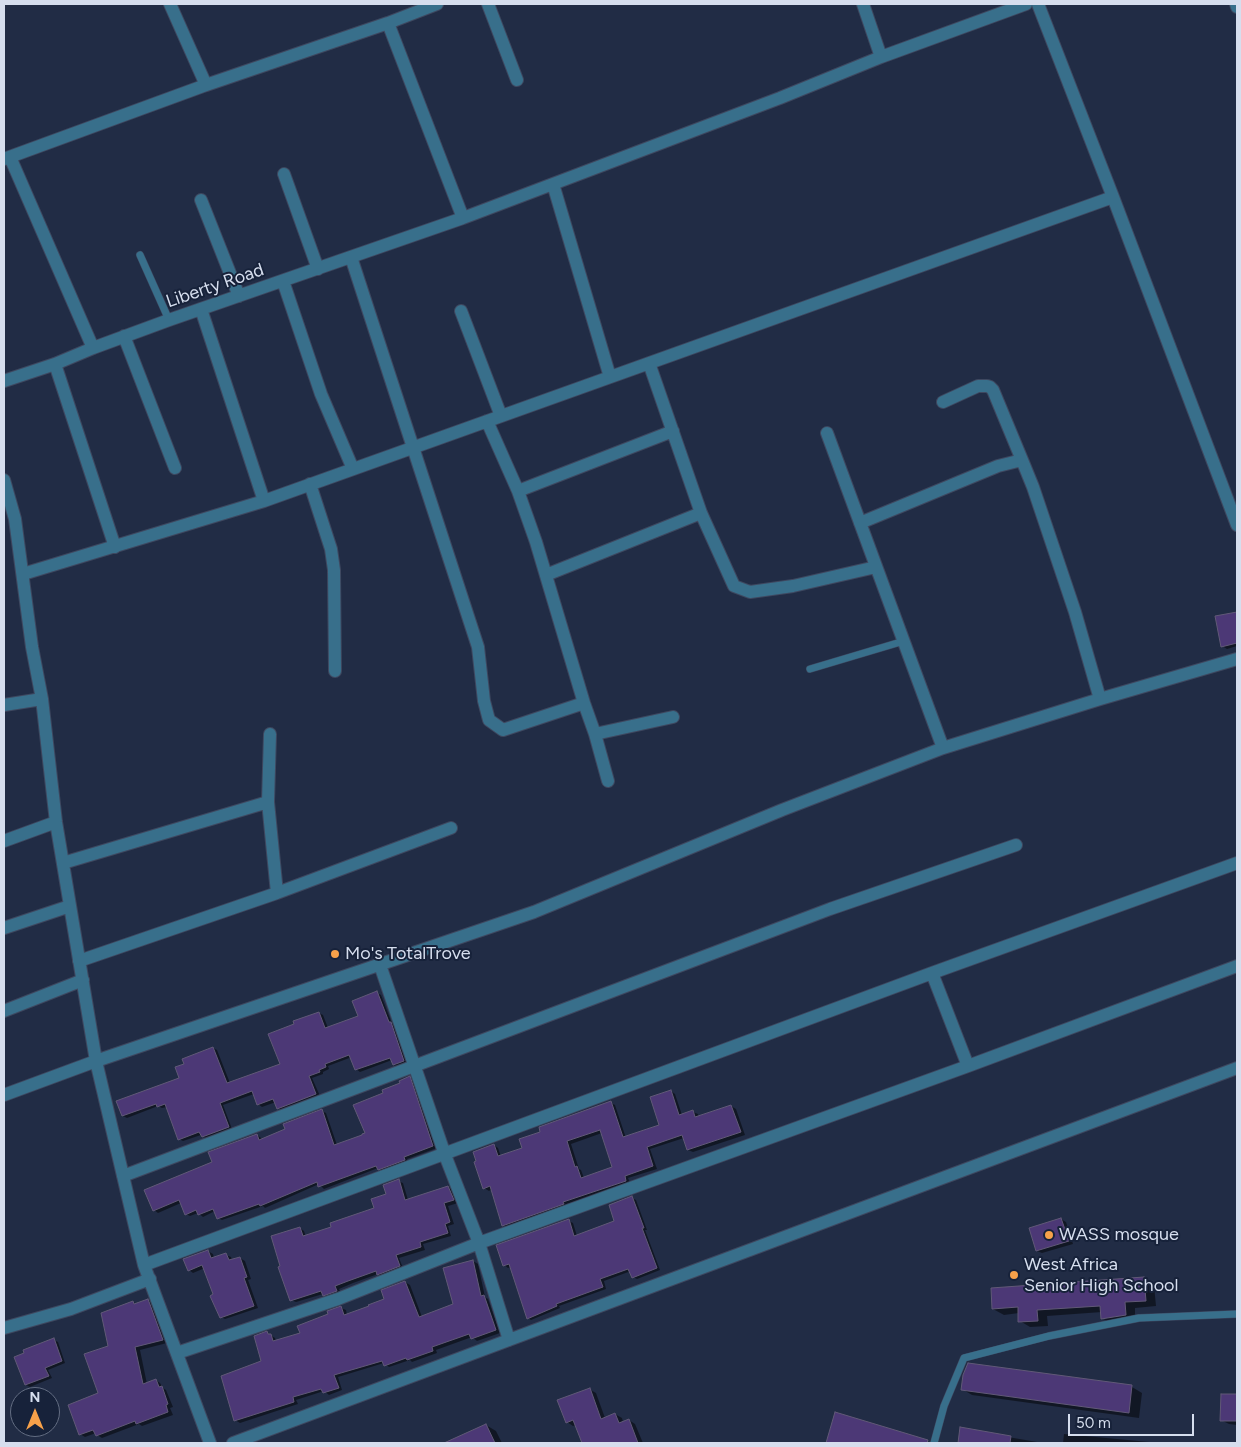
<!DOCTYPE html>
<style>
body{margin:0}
#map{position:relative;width:1241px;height:1447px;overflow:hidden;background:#212c45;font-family:Figtree,sans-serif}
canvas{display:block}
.frame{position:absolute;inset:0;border:5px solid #d6deee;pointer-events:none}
.north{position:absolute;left:10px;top:1387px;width:50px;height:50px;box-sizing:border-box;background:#17223a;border:1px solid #636d82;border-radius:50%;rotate:0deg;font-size:14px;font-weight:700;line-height:20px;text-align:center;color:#d6deee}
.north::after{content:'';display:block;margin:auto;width:18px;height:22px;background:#f7a14a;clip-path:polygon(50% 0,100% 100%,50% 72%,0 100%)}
.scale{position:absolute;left:1068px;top:1414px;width:126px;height:22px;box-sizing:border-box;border:2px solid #d6deee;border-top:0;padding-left:6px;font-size:15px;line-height:18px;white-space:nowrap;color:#d6deee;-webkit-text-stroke:4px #17223a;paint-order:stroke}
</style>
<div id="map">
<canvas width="1241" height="1447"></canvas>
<div class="frame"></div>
<div class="north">N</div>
<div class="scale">50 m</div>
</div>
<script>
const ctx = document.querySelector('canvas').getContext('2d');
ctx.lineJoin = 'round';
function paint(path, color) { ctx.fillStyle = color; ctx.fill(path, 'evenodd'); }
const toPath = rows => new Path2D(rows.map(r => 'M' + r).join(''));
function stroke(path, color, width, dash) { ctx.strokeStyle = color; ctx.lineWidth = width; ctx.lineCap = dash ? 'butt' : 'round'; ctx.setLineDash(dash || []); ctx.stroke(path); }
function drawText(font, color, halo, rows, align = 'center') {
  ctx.font = font + ' Figtree,sans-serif'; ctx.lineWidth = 4; ctx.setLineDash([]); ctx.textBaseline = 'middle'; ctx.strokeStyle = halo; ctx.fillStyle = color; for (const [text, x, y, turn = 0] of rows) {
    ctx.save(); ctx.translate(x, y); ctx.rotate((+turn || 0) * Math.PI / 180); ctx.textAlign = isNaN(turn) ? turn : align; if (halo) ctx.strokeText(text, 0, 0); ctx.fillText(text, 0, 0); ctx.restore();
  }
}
const shadow = toPath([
 [1237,613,1237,646,1227,649,1222,646,1216,617],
 [377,993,381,995,392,1024,395,1025,408,1063,398,1067,394,1065,392,1060,360,1072,356,1069,352,1057,328,1066,329,1069,323,1072,323,1074,312,1078,320,1096,282,1111,278,1108,276,1102,262,1107,258,1104,254,1094,223,1105,232,1129,207,1139,201,1135,183,1141,179,1139,167,1107,162,1108,158,1106,127,1118,123,1116,181,1079,186,1064,213,1048,217,1050,230,1083,281,1064,296,1024,319,1013,323,1015,328,1028,359,1016],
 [409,1078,413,1080,437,1148,407,1159,408,1162,383,1171,378,1168,324,1189,319,1184,265,1208,263,1206,222,1220,218,1218,215,1211,203,1217,198,1213,190,1216,186,1214,181,1203,158,1213,154,1210,214,1163,257,1135,261,1138,262,1140,286,1130,322,1111,326,1113,337,1145,367,1134,385,1093,402,1084],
 [671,1091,675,1094,682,1115,693,1112,698,1114,699,1117,731,1106,736,1109,745,1135,693,1152,688,1150,684,1138,650,1149,657,1169,628,1178,630,1183,567,1204,568,1206,507,1228,503,1225,492,1189,489,1191,484,1188,494,1145,498,1148,501,1157,524,1149,611,1103,615,1105,626,1138,660,1126],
 [602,1133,614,1168,584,1178,581,1170,579,1169,571,1144],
 [398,1181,403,1183,408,1200,448,1187,452,1189,458,1203,448,1206,454,1224,448,1226,451,1236,423,1244,425,1250,399,1258,403,1268,382,1277,378,1274,353,1283,339,1289,341,1293,328,1297,323,1294,296,1302,291,1300,300,1228,304,1231,306,1237,333,1228,376,1208],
 [632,1198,636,1200,647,1230,645,1230,660,1270,637,1279,633,1277,631,1271,604,1281,606,1289,559,1306,560,1308,531,1320,528,1318,511,1267,508,1268,504,1265,569,1221,573,1223,577,1236,616,1221],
 [1061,1219,1066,1222,1073,1244,1042,1253,1037,1251,1031,1229],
 [208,1251,213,1254,214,1258,226,1255,231,1257,232,1261,240,1258,245,1261,251,1279,248,1280,258,1308,225,1319,221,1317,215,1295,205,1268,193,1273,189,1270],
 [473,1261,478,1264,485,1297,488,1299,500,1333,477,1341,472,1337,436,1350,437,1353,412,1362,410,1360,389,1367,384,1363,338,1377,342,1390,329,1395,324,1391,296,1400,298,1404,240,1423,235,1420,263,1362,267,1333,275,1338,276,1341,301,1334,341,1308,346,1310,347,1315,386,1300,405,1282,410,1285,422,1317,455,1305],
 [1144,1279,1154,1285,1156,1306,1135,1308,1135,1321,1112,1324,1102,1318,1102,1312,1047,1316,1048,1326,1030,1327,1020,1321,1019,1313,1004,1315,993,1309,992,1289],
 [148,1300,153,1303,167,1343,140,1350,147,1384,156,1380,160,1383,163,1388,166,1390,173,1407,170,1408,173,1415,142,1426,139,1424,102,1438,97,1435,96,1433,85,1437,80,1434,100,1394,109,1347,133,1302,137,1304],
 [54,1340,58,1342,65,1363,48,1370,52,1378,30,1387,26,1385],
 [969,1364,1132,1387,1142,1393,1139,1418,972,1395,962,1389],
 [589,1389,596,1393,605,1418,615,1414,622,1418,623,1422,629,1420,635,1424,643,1443,583,1443,576,1425,573,1426,567,1422],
 [1222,1395,1237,1395,1237,1425,1229,1424,1221,1420],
 [836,1414,913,1439,912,1443,828,1443],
 [486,1425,496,1431,502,1443,447,1443],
 [961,1429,1043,1443,959,1443],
 [1064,1434,1149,1442,1151,1443,1063,1443]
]);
const building = toPath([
 [1237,612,1237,643,1221,647,1215,616,1237,612],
 [377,991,389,1022,391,1022,404,1061,393,1065,390,1058,355,1070,349,1055,325,1064,326,1067,319,1070,320,1072,309,1076,316,1094,277,1109,273,1099,257,1105,252,1091,220,1103,229,1127,202,1137,199,1132,178,1140,165,1104,157,1107,156,1104,122,1116,116,1101,179,1078,175,1067,184,1064,182,1059,213,1047,227,1083,280,1064,268,1034,294,1024,293,1021,319,1012,325,1028,358,1016,352,1001,377,991],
 [410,1076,433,1146,404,1157,405,1160,378,1170,376,1166,318,1187,317,1182,260,1206,259,1204,217,1219,213,1209,198,1215,196,1210,185,1215,179,1200,153,1211,144,1190,212,1162,208,1152,257,1134,259,1140,285,1129,283,1124,322,1109,334,1145,362,1135,362,1134,365,1133,353,1105,383,1093,382,1090,400,1083,399,1081,410,1076],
 [671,1090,679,1115,693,1110,695,1117,731,1105,741,1132,687,1150,682,1135,647,1147,653,1166,625,1176,626,1181,563,1202,564,1204,502,1226,490,1186,483,1189,474,1162,476,1161,473,1152,494,1144,498,1156,522,1148,519,1139,540,1132,539,1127,611,1101,623,1137,659,1125,650,1097,671,1090],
 [600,1130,612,1167,581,1178,577,1166,575,1167,567,1141,600,1130],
 [399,1179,405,1200,448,1186,454,1200,444,1203,450,1222,445,1224,448,1233,420,1242,421,1247,396,1255,400,1266,377,1275,376,1271,348,1281,335,1286,337,1291,323,1296,321,1291,290,1301,278,1267,280,1266,271,1236,300,1227,303,1236,331,1227,330,1223,374,1208,371,1199,386,1194,383,1185,399,1179],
 [632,1196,644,1228,642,1228,657,1268,632,1278,628,1269,600,1279,603,1287,556,1304,557,1306,527,1319,509,1264,503,1266,496,1245,569,1219,574,1236,614,1221,609,1205,632,1196],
 [1061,1218,1069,1241,1036,1251,1029,1228,1061,1218],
 [208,1250,211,1258,226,1253,229,1260,240,1257,247,1277,244,1278,254,1306,220,1318,210,1296,213,1294,202,1265,188,1271,183,1259,208,1250],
 [473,1260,481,1296,484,1295,496,1330,471,1339,469,1334,432,1347,433,1351,407,1360,406,1358,384,1366,382,1361,334,1375,339,1388,323,1393,321,1389,293,1397,294,1402,234,1421,221,1376,261,1361,254,1336,267,1331,268,1334,271,1334,273,1341,300,1333,297,1326,328,1314,327,1311,341,1306,344,1315,369,1306,368,1305,384,1299,381,1290,405,1281,419,1317,453,1304,443,1268,473,1260],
 [1144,1277,1146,1301,1125,1302,1126,1315,1101,1319,1100,1306,1037,1310,1038,1321,1018,1322,1018,1307,992,1309,991,1288,1144,1277],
 [148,1299,163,1340,135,1347,143,1384,156,1379,159,1387,162,1386,168,1404,166,1405,168,1412,136,1424,135,1421,96,1436,93,1430,79,1435,68,1405,98,1393,84,1354,108,1346,101,1313,133,1301,134,1304,148,1299],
 [54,1338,62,1361,45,1368,49,1376,25,1385,14,1357,24,1353,23,1350,54,1338],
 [968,1363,1132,1385,1129,1413,961,1390,963,1375,968,1363],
 [590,1388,601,1419,615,1413,619,1423,629,1419,638,1443,582,1443,573,1420,566,1423,557,1400,590,1388],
 [1221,1394,1237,1394,1237,1421,1220,1421,1221,1394],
 [835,1412,928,1440,927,1443,826,1443,835,1412],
 [486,1424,495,1443,444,1443,486,1424],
 [960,1427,1011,1436,1010,1443,958,1443,960,1427]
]);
const service = toPath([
 [140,255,169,320],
 [810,669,904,641],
 [934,1443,944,1406,964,1358,1049,1336,1139,1318,1237,1314]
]);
const minor = toPath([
 [170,4,206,85],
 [488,4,517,80],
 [863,4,881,57],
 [1038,4,1113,197,1237,525],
 [1236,4,1237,7],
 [388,23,463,218],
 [10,157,93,348],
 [4,159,206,85,388,23,437,4],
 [284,174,318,269],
 [553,184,610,377],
 [201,200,239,296],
 [351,257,478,647,484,701,489,720,503,730,584,703],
 [283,281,321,394,353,469],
 [201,309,264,501],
 [461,311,501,416],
 [124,336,175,468],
 [649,363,701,513,734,586,750,592,793,586,876,567],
 [55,364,115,547],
 [4,381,55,364,93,348,169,320,463,218,780,98,881,57,1026,4],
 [943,402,978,386,987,386,990,387,993,390,1022,460],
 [487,421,518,491,536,542,584,703,595,734,608,781],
 [827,433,943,748],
 [4,480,15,519,32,647,42,699,56,822,96,1061,144,1265,210,1443],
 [310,484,331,549,334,570,335,671],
 [518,491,673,431],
 [860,523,998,466,1022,460,1033,487,1075,612,1100,699],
 [23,574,264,501,1113,197],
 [546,575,701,513],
 [4,705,42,699],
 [270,734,268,802,277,893],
 [595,734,673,717],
 [4,841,56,822],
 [63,863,268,802],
 [4,928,70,906],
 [79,961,277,893,451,828],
 [380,965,445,1155,479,1243,509,1340],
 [932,973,968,1066],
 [4,1011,83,980],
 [4,1095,96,1061,534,912,782,810,943,748,1100,699,1237,659],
 [123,1176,830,909,1016,845],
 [144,1265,932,973,1237,863],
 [4,1328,71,1309,150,1279],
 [177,1353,338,1299,479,1243,968,1066,1237,966],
 [233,1443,1237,1068]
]);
const markers = [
 [335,954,5,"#f7a14a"],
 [1049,1235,5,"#f7a14a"],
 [1014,1275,5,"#f7a14a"]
];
const streetNames = [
 ["Liberty Road",215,286,-19]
];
const poiNames = [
 ["Mo's TotalTrove",345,954],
 ["WASS mosque",1059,1235],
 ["West Africa",1024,1265],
 ["Senior High School",1024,1286]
];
paint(shadow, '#0007');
paint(building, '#4c3876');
stroke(building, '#615977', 1);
stroke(service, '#3e4860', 8);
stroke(minor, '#3e4860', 14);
stroke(service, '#386f8b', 7);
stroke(minor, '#386f8b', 12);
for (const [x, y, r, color] of markers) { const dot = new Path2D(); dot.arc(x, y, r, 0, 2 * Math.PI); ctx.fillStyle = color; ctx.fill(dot); stroke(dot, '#17223a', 2); }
drawText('18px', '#d6deee', '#17223a', streetNames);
drawText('18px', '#d6deee', '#17223a', poiNames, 'left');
</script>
